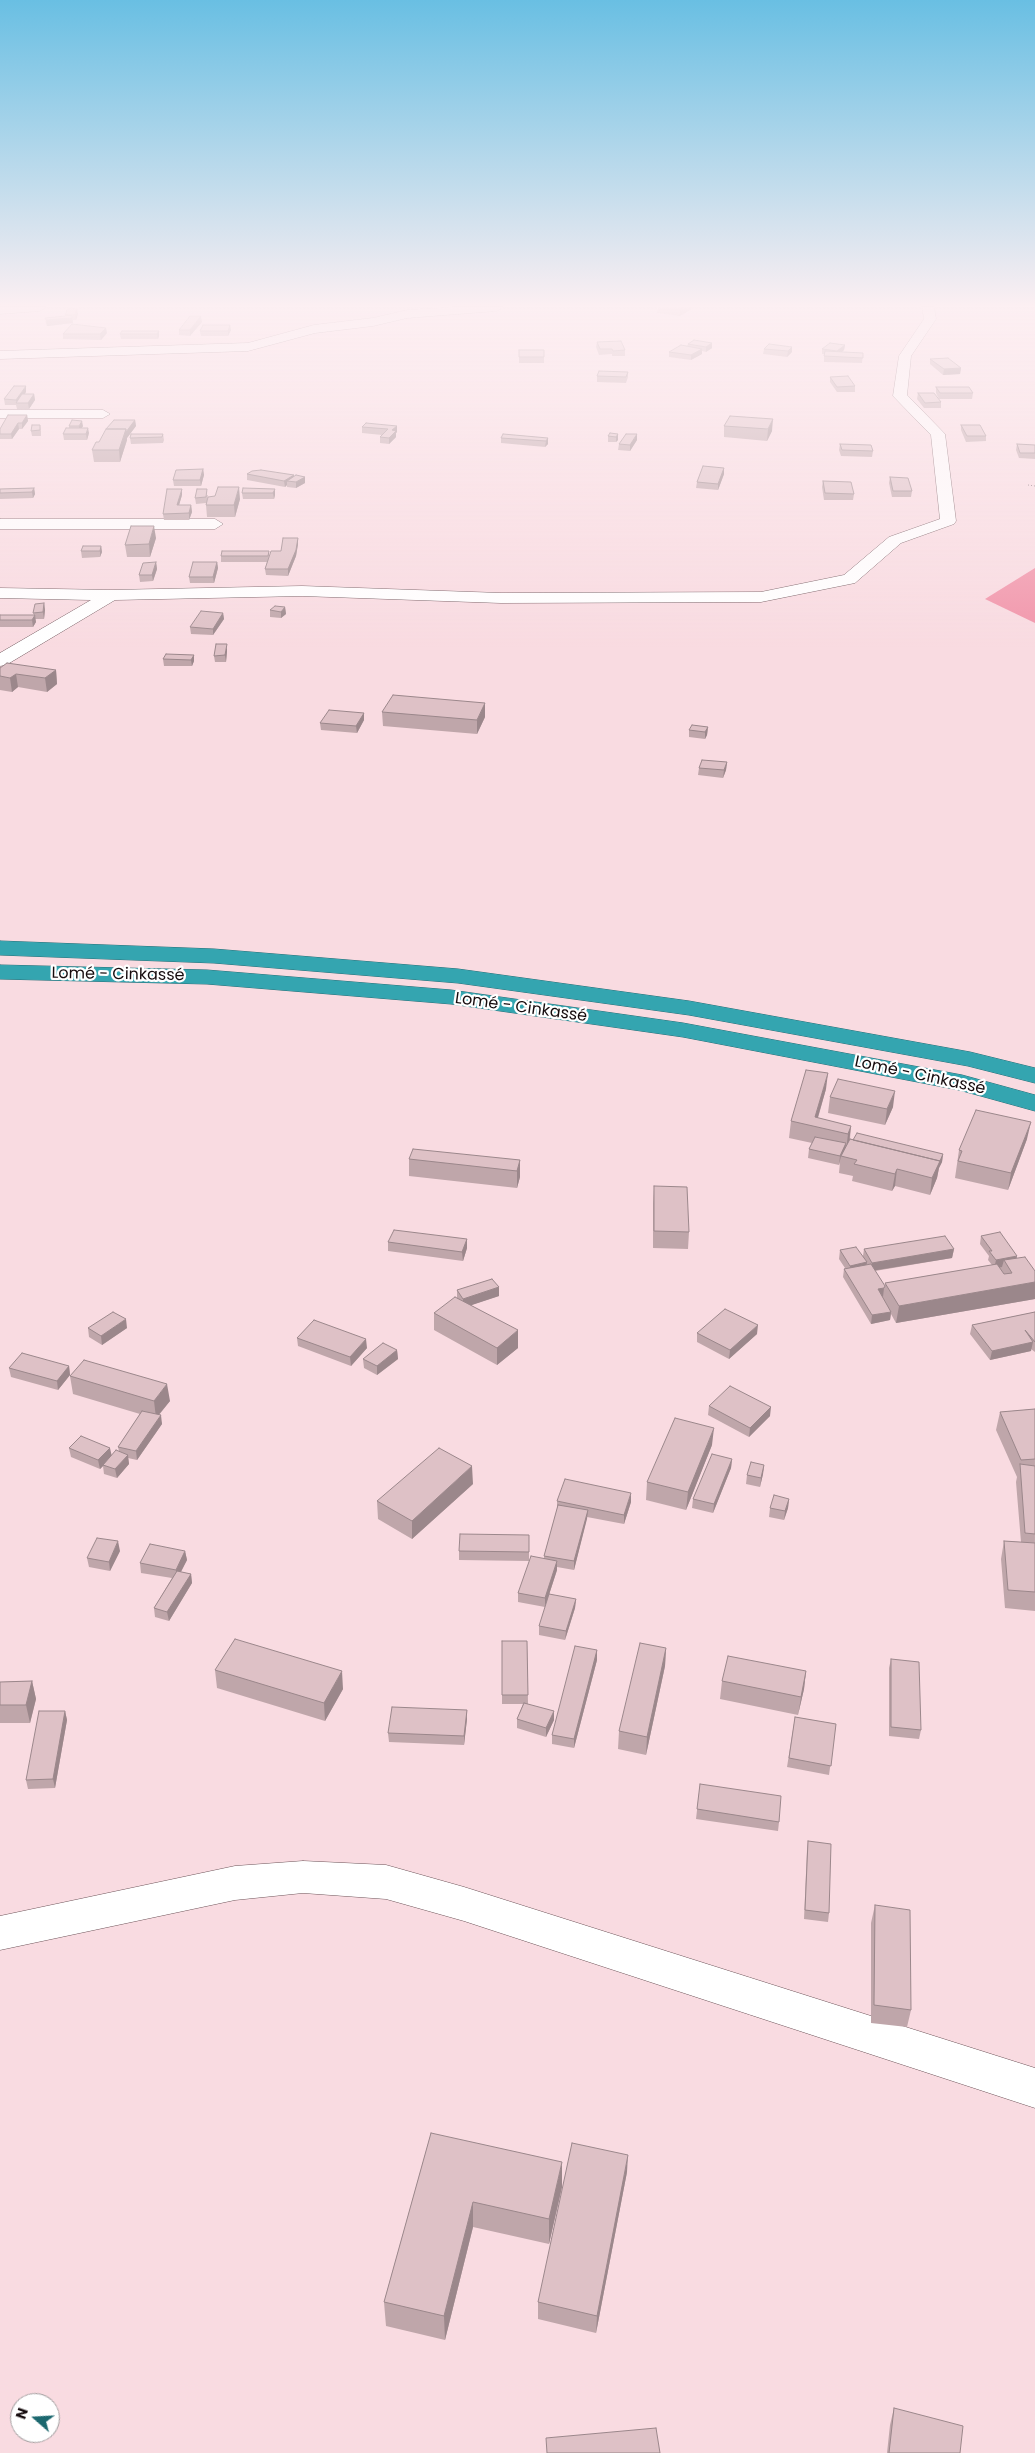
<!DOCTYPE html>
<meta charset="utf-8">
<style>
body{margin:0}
#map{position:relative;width:1035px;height:2453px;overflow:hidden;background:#f9dbe1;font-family:Poppins,sans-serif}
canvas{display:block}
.north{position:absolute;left:10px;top:2393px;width:50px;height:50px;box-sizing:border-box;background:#fff;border:1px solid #a19d9e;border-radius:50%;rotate:289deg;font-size:14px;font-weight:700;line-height:20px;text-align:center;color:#150b0d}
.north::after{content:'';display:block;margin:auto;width:18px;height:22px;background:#1c686f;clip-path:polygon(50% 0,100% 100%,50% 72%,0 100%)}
</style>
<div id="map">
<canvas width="1035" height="2453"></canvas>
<div class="north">N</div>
</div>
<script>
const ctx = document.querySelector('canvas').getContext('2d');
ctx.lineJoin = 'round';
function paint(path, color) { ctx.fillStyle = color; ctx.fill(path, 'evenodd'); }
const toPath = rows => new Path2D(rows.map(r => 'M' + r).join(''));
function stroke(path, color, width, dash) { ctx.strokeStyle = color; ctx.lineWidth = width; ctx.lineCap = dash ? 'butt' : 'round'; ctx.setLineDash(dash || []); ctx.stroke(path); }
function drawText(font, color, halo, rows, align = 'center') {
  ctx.font = font + ' Poppins,sans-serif'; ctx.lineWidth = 4.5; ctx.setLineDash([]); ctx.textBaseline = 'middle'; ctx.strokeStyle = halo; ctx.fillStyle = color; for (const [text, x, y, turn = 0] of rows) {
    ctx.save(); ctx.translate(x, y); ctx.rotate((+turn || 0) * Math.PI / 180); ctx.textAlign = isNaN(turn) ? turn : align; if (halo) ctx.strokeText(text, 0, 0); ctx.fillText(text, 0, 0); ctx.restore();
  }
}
const forest = toPath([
 [1035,568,1035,623,985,599]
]);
const path = toPath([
 [1028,485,1035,486]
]);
const minor = toPath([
 [0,307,46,307,40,311,0,314,0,307],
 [455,307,503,307,497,311,407,318,373,326,315,333,248,351,0,359,0,351,248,343,314,325,373,318,407,310,455,307],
 [922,307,934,307,936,319,911,356,907,395,945,434,956,521,954,524,901,543,855,583,761,602,501,603,302,596,115,600,6,665,0,666,0,653,91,600,0,598,0,588,111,590,302,586,501,593,761,592,844,575,889,537,940,519,931,435,893,396,899,356,924,319,922,307],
 [0,410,103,410,110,414,103,418,0,418,0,410],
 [0,519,215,519,223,524,215,529,0,529,0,519],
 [303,1861,386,1865,464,1887,1035,2068,1035,2108,464,1921,386,1899,303,1893,235,1900,0,1950,0,1916,235,1866,303,1861]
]);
const highway = toPath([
 [0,941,214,949,458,969,689,1001,970,1052,1035,1068,1035,1083,968,1066,689,1015,458,983,214,963,0,955,0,941],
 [0,965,207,970,451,990,683,1023,962,1075,1035,1095,1035,1111,959,1090,683,1037,451,1004,207,984,0,979,0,965]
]);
const wall = toPath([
 [658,307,695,307,680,316,657,313],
 [78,314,76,320,73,320,73,323,47,326,46,323,45,318,65,316],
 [202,322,190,336,179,335,179,330],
 [231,330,228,336,201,336,200,331],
 [159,331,159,336,158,339,121,339,120,334],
 [107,333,101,340,63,339,63,334],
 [597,342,625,350,625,356,612,356,612,354,599,355,596,347],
 [712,343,712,348,706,352,702,351,702,354,691,360,669,357,669,352,687,346,688,344],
 [845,345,844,350,842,352,863,353,862,363,824,362,824,354,822,354,822,349],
 [792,347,792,352,787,357,763,354,764,349],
 [519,350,544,350,544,363,519,363],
 [930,359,961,368,960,374,943,375,930,364],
 [628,372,628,377,626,383,597,382,597,376],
 [830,377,855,386,855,392,837,392,830,382],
 [936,387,973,393,972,399,939,399,936,393],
 [26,392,25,394,34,394,35,400,29,409,17,409,16,405,5,405,4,399],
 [918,393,941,402,941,408,924,408,917,399],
 [27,415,28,421,22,429,19,429,12,439,0,439,0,429],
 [730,416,772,431,767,441,724,437,724,426],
 [135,420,136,426,127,438,127,440,120,462,94,462,92,450,99,442],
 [40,425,41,431,41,436,32,436,31,431],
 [961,425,986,436,986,441,966,442,961,430],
 [69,426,83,426,82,428,89,433,87,440,64,440,63,434,69,428],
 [397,426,397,432,396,433,396,437,389,444,380,443,380,437,382,435,362,433,362,427],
 [163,434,164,440,163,443,131,444,130,438],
 [618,434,618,440,616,442,608,442,608,436],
 [501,438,548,438,548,444,545,447,501,443],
 [637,440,630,451,618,450,619,444],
 [840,444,873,451,872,457,841,456,839,450],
 [1017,444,1035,445,1035,459,1019,458,1016,450],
 [724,468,724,474,718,490,696,488,697,482],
 [203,469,204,475,201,486,174,486,173,480],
 [247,474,305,477,305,483,296,488,287,487,287,485,285,487,247,480],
 [890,477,912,491,911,497,892,497,889,483],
 [823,481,854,494,853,500,824,500,822,487],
 [34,488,35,494,33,498,0,499,0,489],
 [275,489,275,495,274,499,243,499,242,493],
 [182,495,179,505,191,505,192,512,189,520,164,520,163,514],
 [208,495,207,501,240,499,235,517,207,517,206,505,206,503,196,504,195,498],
 [156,538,150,557,127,557,125,545],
 [298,544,296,556,288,576,266,575,265,569,267,562,221,562,221,556,269,551,269,556],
 [101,546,102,552,100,557,82,558,81,551],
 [156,562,157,569,153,581,140,582,139,575],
 [217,562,218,568,214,583,190,583,189,577],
 [44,603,45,610,44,619,35,619,36,622,33,627,0,627,0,615,34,615,33,613],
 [285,607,286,614,281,618,270,617,270,610],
 [223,613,224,619,213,635,191,634,190,627],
 [227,651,226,662,215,662,214,656],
 [194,655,194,661,192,666,164,666,163,659],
 [0,668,56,670,57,684,47,692,18,687,12,692,0,690],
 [382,712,485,717,477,734,383,726],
 [364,713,364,720,357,733,321,730,320,723],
 [708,727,707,735,705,739,689,737,689,730],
 [727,762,726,770,723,778,698,775,699,768],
 [826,1089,818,1118,851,1126,850,1139,943,1154,942,1162,939,1168,937,1178,930,1195,895,1186,892,1191,852,1181,853,1176,839,1173,840,1162,839,1165,808,1158,809,1149,812,1143,789,1138,791,1121],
 [830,1097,893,1107,885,1125,828,1113],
 [1027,1139,1008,1190,955,1178,959,1150],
 [409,1159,520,1160,520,1177,517,1188,409,1176],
 [654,1186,689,1232,688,1249,653,1248,653,1203],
 [981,1236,1035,1271,1035,1299,896,1323,891,1314,890,1320,871,1324,843,1277,844,1269,845,1268,839,1259,840,1250,863,1256,864,1249,954,1249,952,1258,875,1271,885,1286,885,1283,992,1265,988,1260,989,1256,980,1244],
 [467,1239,467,1248,463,1261,388,1251,388,1242],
 [499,1287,499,1296,471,1305,518,1348,497,1365,434,1330,434,1313,457,1298,457,1290],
 [1035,1312,1035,1352,1031,1349,1031,1351,990,1360,970,1334,972,1325],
 [88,1328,127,1328,102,1345,89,1337],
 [697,1333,757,1334,729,1359,697,1342],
 [297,1338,367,1348,351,1366,298,1346],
 [397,1350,398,1359,377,1375,364,1368,363,1359],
 [69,1366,70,1375,58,1390,11,1377,9,1368],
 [70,1376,170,1401,159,1415,162,1424,137,1460,128,1458,129,1464,117,1478,104,1474,103,1466,100,1469,71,1457,69,1448,112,1455,119,1451,118,1447,140,1414,73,1394],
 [709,1406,770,1416,749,1437,708,1415],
 [1035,1409,1035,1611,1005,1608,1001,1559,1004,1541,1021,1542,1016,1482,1017,1477,996,1430,1000,1412],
 [712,1445,686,1510,646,1500,647,1482],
 [732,1459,731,1468,713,1513,692,1508,693,1499],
 [764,1465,763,1474,760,1487,746,1484,747,1475],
 [473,1484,412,1539,378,1519,377,1501],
 [789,1499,788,1508,784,1520,769,1517,770,1508],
 [557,1501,631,1502,624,1524,587,1517,574,1570,557,1567,557,1570,545,1607,518,1602,518,1593,544,1558,544,1556,557,1509],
 [529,1535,529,1561,459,1560,459,1551],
 [120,1551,110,1571,89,1567,87,1558],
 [185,1551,187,1560,181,1572,191,1574,192,1583,169,1621,155,1617,154,1608,172,1578,141,1573,140,1563],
 [576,1599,575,1608,565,1640,539,1635,539,1626],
 [502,1641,527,1641,528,1704,554,1720,546,1737,517,1728,517,1719,523,1704,502,1704],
 [666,1648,665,1666,646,1755,618,1749,619,1731],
 [597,1650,597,1660,574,1748,552,1744,552,1735],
 [891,1659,921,1730,919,1739,889,1736,889,1668],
 [215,1670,343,1689,325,1721,217,1688],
 [806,1671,804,1689,798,1715,720,1699,722,1681],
 [32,1681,36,1699,30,1723,0,1723,0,1682],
 [467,1710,467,1719,464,1745,389,1742,388,1733],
 [65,1711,67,1720,55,1788,28,1789,26,1780],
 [795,1717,836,1724,829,1775,787,1767],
 [700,1784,779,1822,778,1831,696,1819],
 [808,1841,829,1913,828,1922,804,1919,807,1850],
 [875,1905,911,2010,907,2027,871,2023,871,1923],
 [431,2133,562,2187,549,2244,473,2227,445,2340,386,2326,384,2302],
 [627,2172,596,2333,538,2319,538,2302],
 [894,2408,960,2453,887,2453,890,2425]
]);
const shadedWall = toPath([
 [680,307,695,307,680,316],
 [77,308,78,314,76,320,75,315],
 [201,316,202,322,190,336,190,330],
 [72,318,73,323,47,326,46,320],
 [230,325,231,330,228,336,228,331],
 [106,328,107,333,101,340,100,334],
 [159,331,159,336,158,339,157,334],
 [712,343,712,348,706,352,706,347],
 [845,345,844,350,836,356,837,351],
 [792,347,792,352,787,357,788,351],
 [702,349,702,354,691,360,691,355],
 [961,368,960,374,943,375,944,369],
 [26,386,26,392,18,403,17,403,16,400],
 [34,394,35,400,29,409,28,403],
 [27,415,28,421,22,429,22,423],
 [773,419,772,431,767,441,768,429],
 [135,420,136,426,127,438,127,440,120,462,119,450,126,429],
 [82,421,83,426,79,432,79,426],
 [18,423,19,429,12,439,11,434],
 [397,426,397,432,396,433,396,437,389,444,389,438,392,430],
 [88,428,89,433,87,440,86,434],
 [618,434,618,440,616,442,616,437],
 [637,434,637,440,630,451,630,445],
 [548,438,548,444,545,447,546,441],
 [724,468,724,474,718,490,718,484],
 [203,469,204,475,201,486,200,480],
 [294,475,294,481,287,481,287,485,285,487,284,481],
 [305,477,305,483,296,488,296,482],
 [239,487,240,499,235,517,234,505],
 [34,488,35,494,33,498,32,492],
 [182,489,182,495,177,512,177,505],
 [275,489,275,495,274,499,273,493],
 [191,505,192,512,189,520,189,513],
 [154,526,156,538,150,557,149,544],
 [298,538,298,544,296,556,288,576,288,569],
 [101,546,102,552,100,557,100,551],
 [156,562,157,569,153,581,152,575],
 [217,562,218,568,214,583,213,577],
 [44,603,45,610,44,619,43,612],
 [285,607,286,614,281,618,281,612],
 [223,613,224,619,213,635,213,629],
 [35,615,36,622,33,627,32,620],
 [227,644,227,651,226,662,225,655],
 [194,655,194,661,192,666,191,660],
 [56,670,57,684,47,692,45,678],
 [16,674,18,687,12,692,10,678],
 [485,703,485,717,477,734,477,720],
 [364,713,364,720,357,733,356,726],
 [708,727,707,735,705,739,705,732],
 [727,762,726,770,723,778,724,770],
 [828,1073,826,1089,815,1127,815,1117],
 [895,1091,893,1107,885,1125,887,1109],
 [1031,1122,1027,1139,1008,1190,1011,1173],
 [851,1126,849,1142,846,1151,848,1134],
 [846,1143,845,1152,841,1156,839,1165,840,1156],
 [943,1154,942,1162,939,1168,937,1178,930,1195,932,1178],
 [520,1160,520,1177,517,1188,517,1171],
 [897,1169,895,1186,892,1191,895,1174],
 [467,1239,467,1248,463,1261,462,1252],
 [954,1249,952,1258,871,1271,872,1263],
 [1017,1256,1016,1265,1004,1260,1002,1267,994,1269,996,1260],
 [867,1262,866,1271,849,1274,850,1266],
 [1035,1282,1035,1299,896,1323,899,1306],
 [499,1287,499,1296,463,1308,463,1299],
 [884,1288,883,1297,877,1298,878,1289],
 [891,1312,890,1320,871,1324,872,1315],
 [126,1319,127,1328,102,1345,101,1336],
 [758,1325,757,1334,729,1359,730,1350],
 [518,1330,518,1348,497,1365,497,1348],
 [366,1339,367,1348,351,1366,350,1357],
 [1033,1342,1031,1351,990,1360,992,1351],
 [397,1350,398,1359,377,1375,377,1366],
 [69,1366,70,1375,58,1390,57,1381],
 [167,1384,170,1401,156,1418,154,1401],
 [771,1407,770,1416,749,1437,750,1428],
 [161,1415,162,1424,137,1460,136,1451],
 [714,1428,712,1445,686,1510,688,1492],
 [110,1448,112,1457,100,1469,98,1460],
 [128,1455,129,1464,117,1478,115,1469],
 [732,1459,731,1468,713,1513,714,1504],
 [764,1465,763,1474,760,1487,761,1478],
 [472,1466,473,1484,412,1539,412,1521],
 [631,1493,631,1502,624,1524,624,1515],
 [789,1499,788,1508,784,1520,785,1511],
 [588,1510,587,1519,574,1570,574,1561],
 [118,1541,120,1551,110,1571,109,1562],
 [185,1551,187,1560,177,1579,176,1570],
 [557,1561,557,1570,545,1607,545,1598],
 [191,1574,192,1583,169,1621,167,1612],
 [576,1599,575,1608,565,1640,566,1631],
 [666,1648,665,1666,646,1755,647,1737],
 [597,1650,597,1660,574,1748,574,1739],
 [342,1671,343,1689,325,1721,324,1703],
 [806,1671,804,1689,798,1715,801,1697],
 [32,1681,36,1699,30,1723,26,1705],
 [467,1710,467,1719,464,1745,464,1736],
 [65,1711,67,1720,55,1788,53,1779],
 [554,1711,554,1720,546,1737,546,1728],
 [628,2155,627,2172,596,2333,597,2316],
 [562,2162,562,2187,549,2244,549,2219],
 [473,2202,473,2227,445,2340,444,2316]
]);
const building = toPath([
 [77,308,75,315,66,315,72,316,72,318,46,320,45,318,65,316,67,309,77,308],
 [190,316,201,316,190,330,179,330,190,316],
 [72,324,106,328,100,334,63,334,72,324],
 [203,325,230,325,228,331,200,331,203,325],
 [122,331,159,331,157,334,120,334,122,331],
 [694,340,712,343,706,347,688,344,694,340],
 [621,341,625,350,613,351,612,349,600,349,597,342,621,341],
 [830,343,845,345,837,351,822,349,830,343],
 [769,344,792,347,788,351,764,349,769,344],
 [681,345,702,349,691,355,669,352,681,345],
 [519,350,544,350,544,357,519,357,519,350],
 [825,351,863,353,863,358,824,356,825,351],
 [948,358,961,368,944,369,930,359,948,358],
 [599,371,628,372,626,377,597,376,599,371],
 [848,376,855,386,837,387,830,377,848,376],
 [14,386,26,386,16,400,4,399,14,386],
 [936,387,969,387,973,393,940,393,936,387],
 [918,393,934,393,941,402,925,403,918,393],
 [22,394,34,394,28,403,16,403,22,394],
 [8,415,27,415,22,423,18,423,11,434,0,434,0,429,8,415],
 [730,416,773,419,768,429,724,426,730,416],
 [72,420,82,421,79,426,69,426,72,420],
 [114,420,135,420,126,432,126,429,106,429,114,420],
 [366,423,397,426,392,430,396,431,389,438,380,437,388,429,362,427,366,423],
 [32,425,40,425,40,430,31,431,32,425],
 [961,425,980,425,986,436,967,436,961,425],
 [66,428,88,428,86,434,63,434,66,428],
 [106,429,126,429,119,450,92,450,96,442,99,442,106,429],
 [610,433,618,434,616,437,608,436,610,433],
 [131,434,163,434,162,437,130,438,131,434],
 [503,434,548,438,546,441,501,438,503,434],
 [626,434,637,434,630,445,619,444,626,434],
 [840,444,871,445,873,451,842,450,840,444],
 [1017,444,1035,445,1035,453,1020,453,1017,444],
 [703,466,724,468,718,484,697,482,703,466],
 [203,469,200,480,173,480,176,470,203,469],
 [261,470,294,475,284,481,247,474,252,471,261,470],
 [296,475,305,477,296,482,287,481,296,475],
 [890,477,908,478,912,491,893,491,890,477],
 [823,481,851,482,854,494,825,493,823,481],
 [218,487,239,487,234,505,206,505,208,497,215,496,218,487],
 [34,488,32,492,0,493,0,489,34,488],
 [243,488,275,489,273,493,242,493,243,488],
 [167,489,182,489,177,505,191,505,189,513,163,514,167,489],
 [197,489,207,489,206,497,195,498,197,489],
 [131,526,154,526,149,544,125,545,131,526],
 [283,538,298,538,296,550,288,569,265,569,271,551,281,551,283,538],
 [83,546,101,546,100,551,81,551,83,546],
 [222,551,269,551,268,556,221,556,222,551],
 [156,562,152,575,139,575,143,563,156,562],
 [193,562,217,562,213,577,189,577,193,562],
 [44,603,43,612,33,613,35,604,44,603],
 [275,606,285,607,281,612,270,610,275,606],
 [201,611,223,613,213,629,190,627,201,611],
 [0,615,35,615,32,620,0,620,0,615],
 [216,644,227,644,225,655,214,656,216,644],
 [166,654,194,655,191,660,163,659,166,654],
 [7,663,56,670,45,678,16,674,10,678,0,676,0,668,7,663],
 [393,695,485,703,477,720,382,712,393,695],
 [329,710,364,713,356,726,320,723,329,710],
 [692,725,708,727,705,732,689,730,692,725],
 [702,760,727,762,724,770,699,768,702,760],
 [806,1070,828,1073,815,1117,851,1126,848,1134,791,1121,806,1070],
 [838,1079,895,1091,887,1109,830,1097,838,1079],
 [976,1110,1031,1122,1011,1173,958,1161,962,1151,959,1150,976,1110],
 [857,1133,943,1154,940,1161,853,1140,857,1133],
 [815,1137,846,1143,840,1156,809,1149,815,1137],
 [850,1139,940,1161,932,1178,897,1169,895,1174,854,1164,857,1160,841,1156,850,1139],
 [413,1149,520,1160,517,1171,409,1159,413,1149],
 [654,1186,687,1187,689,1232,654,1231,654,1186],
 [394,1230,467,1239,462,1252,388,1242,394,1230],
 [1000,1232,1017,1256,996,1260,989,1251,992,1251,981,1236,1000,1232],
 [945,1236,954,1249,872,1263,864,1249,945,1236],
 [856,1247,867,1262,850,1266,840,1250,856,1247],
 [1025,1257,1035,1271,1035,1282,899,1306,885,1283,997,1264,1004,1274,1012,1273,1004,1260,1025,1257],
 [871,1264,885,1286,884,1288,878,1289,891,1312,872,1315,844,1269,871,1264],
 [492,1279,499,1287,463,1299,457,1290,492,1279],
 [455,1297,518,1330,497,1348,434,1313,455,1297],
 [725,1309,758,1325,730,1350,697,1333,725,1309],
 [113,1312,126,1319,101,1336,88,1328,113,1312],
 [1035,1312,1035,1342,1025,1330,1033,1342,992,1351,972,1325,1035,1312],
 [314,1320,366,1339,350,1357,297,1338,314,1320],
 [383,1343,397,1350,377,1366,363,1359,383,1343],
 [22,1353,69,1366,57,1381,9,1368,22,1353],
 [84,1360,167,1384,154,1401,70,1376,84,1360],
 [730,1386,771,1407,750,1428,709,1406,730,1386],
 [1035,1409,1035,1459,1021,1460,1000,1412,1035,1409],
 [142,1411,161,1415,136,1451,118,1447,142,1411],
 [675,1418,714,1428,688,1492,647,1482,675,1418],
 [81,1436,110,1448,98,1460,69,1448,81,1436],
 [439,1448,472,1466,412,1521,377,1501,439,1448],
 [116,1450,128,1455,115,1469,103,1465,116,1450],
 [712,1454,732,1459,714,1504,693,1499,712,1454],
 [751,1462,764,1465,761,1478,747,1475,751,1462],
 [1020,1464,1035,1466,1035,1534,1025,1533,1020,1464],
 [565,1479,631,1493,624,1515,557,1501,565,1479],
 [774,1495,789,1499,785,1511,770,1508,774,1495],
 [558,1505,588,1510,574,1561,544,1556,558,1505],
 [460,1534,529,1535,529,1552,459,1551,460,1534],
 [97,1538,118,1541,109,1562,87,1558,97,1538],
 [1004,1541,1035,1543,1035,1592,1008,1590,1004,1541],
 [150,1544,185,1551,176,1570,140,1563,150,1544],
 [531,1556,557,1561,545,1598,518,1593,531,1556],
 [177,1571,191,1574,167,1612,154,1608,177,1571],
 [549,1594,576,1599,566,1631,539,1626,549,1594],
 [235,1639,342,1671,324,1703,215,1670,235,1639],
 [502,1641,527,1641,528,1695,502,1695,502,1641],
 [640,1643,666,1648,647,1737,619,1731,640,1643],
 [575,1646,597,1650,574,1739,552,1735,575,1646],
 [728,1656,806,1671,801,1697,722,1681,728,1656],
 [891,1659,919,1662,921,1730,891,1727,891,1659],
 [32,1681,26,1705,0,1705,0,1682,32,1681],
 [524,1703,554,1711,546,1728,517,1719,524,1703],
 [392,1707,467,1710,464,1736,388,1733,392,1707],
 [39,1711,65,1711,53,1779,26,1780,39,1711],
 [795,1717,836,1724,831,1766,789,1758,795,1717],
 [700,1784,781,1796,779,1822,697,1809,700,1784],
 [808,1841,831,1844,829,1913,805,1910,808,1841],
 [875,1905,910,1910,911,2010,874,2005,875,1905],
 [431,2133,562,2162,549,2219,473,2202,444,2316,384,2302,431,2133],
 [572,2143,628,2155,597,2316,538,2302,572,2143],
 [894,2408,963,2426,960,2453,889,2453,894,2408],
 [656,2428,660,2453,547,2453,546,2438,656,2428]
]);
const streetNames = [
 ["Lomé - Cinkassé",118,975,1],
 ["Lomé - Cinkassé",521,1008,8],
 ["Lomé - Cinkassé",920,1076,12]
];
paint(forest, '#f194a9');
stroke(minor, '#6e555a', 1);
stroke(highway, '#296f77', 1);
stroke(path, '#857175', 1, [1, 2]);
paint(minor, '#fff');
paint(highway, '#34a5b0');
paint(wall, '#bfa6aa');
paint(shadedWall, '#9b878b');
paint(building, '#dec1c6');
stroke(building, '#9b878b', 1);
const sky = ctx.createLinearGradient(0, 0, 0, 650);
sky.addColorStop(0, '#69bfe3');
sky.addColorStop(0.47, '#fceff2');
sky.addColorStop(1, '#fceff200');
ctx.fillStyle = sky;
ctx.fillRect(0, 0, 1035, 650);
drawText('16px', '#150b0d', '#fff', streetNames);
</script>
